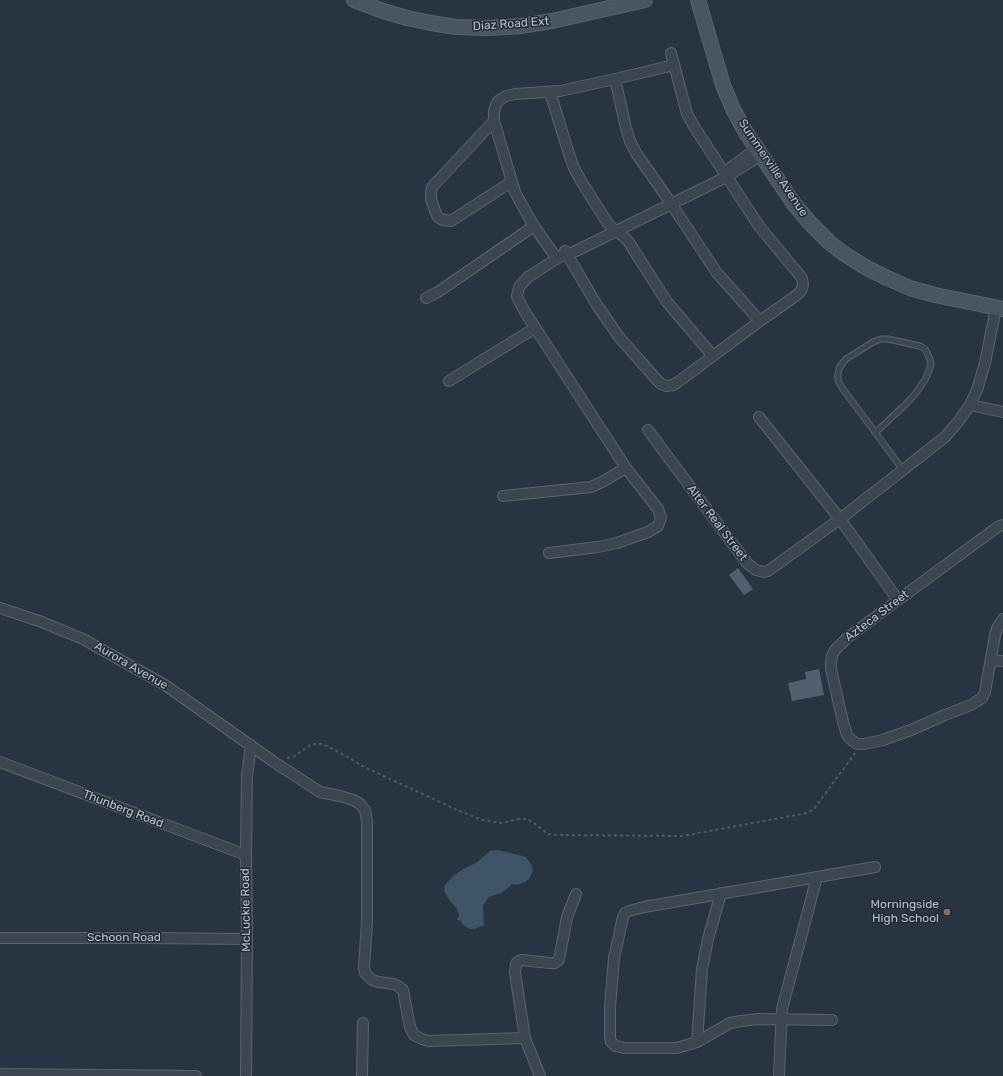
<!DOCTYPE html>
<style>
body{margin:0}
canvas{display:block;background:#283441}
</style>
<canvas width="1003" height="1076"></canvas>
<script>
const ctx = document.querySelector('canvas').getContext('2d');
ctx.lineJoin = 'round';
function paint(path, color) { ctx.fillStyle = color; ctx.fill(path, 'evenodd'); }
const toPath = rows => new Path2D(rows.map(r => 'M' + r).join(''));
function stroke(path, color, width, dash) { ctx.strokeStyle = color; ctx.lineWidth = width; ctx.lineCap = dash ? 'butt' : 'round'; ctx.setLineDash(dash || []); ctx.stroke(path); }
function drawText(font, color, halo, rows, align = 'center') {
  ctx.font = font + ' Rubik,sans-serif'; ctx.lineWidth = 3; ctx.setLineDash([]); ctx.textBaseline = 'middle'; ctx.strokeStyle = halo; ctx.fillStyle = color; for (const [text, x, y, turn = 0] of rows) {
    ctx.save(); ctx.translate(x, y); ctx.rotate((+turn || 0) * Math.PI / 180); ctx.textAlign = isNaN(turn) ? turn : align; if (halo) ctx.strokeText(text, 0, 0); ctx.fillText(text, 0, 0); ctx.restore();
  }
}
const water = toPath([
 [498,850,526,857,531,864,533,871,529,879,525,882,518,885,512,884,507,889,501,893,489,897,486,901,483,906,484,925,483,926,481,926,475,929,470,929,463,925,460,920,458,920,457,919,459,916,458,912,457,909,450,901,444,891,445,885,452,877,462,870,477,862,490,851]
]);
const building = toPath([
 [738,568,753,589,744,595,729,575],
 [819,669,824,695,792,701,788,683,806,679,805,672]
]);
const path = toPath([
 [287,758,293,757,312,744,323,744,346,756,364,767,464,813,483,820,501,823,519,819,527,819,534,823,548,834,556,835,682,836,807,813,814,809,855,753]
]);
const lane = toPath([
 [876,432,907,403,916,393,926,378,931,365,930,359,925,349,920,346,888,339,881,339,873,342,846,359,839,368,838,375,838,381,843,389,903,470]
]);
const street = toPath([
 [615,79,626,128,630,141,636,153,668,199,717,273,760,321],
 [550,92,569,154,574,168,581,181,607,222,611,227,624,237,628,241,667,302,713,356],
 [494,121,432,187,431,192,431,199,435,211,438,217,443,220,451,221,511,182],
 [730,168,756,149],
 [565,251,597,305,619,337,657,380,661,384,666,386,673,385,678,382,760,321,797,295,801,291,803,285,802,278,759,226,695,128,687,114,671,53],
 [557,259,534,226,523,207,515,192,494,121,494,111,496,105,498,101,506,96,515,94,560,91,615,79,674,65],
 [426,298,438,292,534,226],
 [449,381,535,328],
 [970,405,1003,412],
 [759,417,840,519,898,600],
 [648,430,747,563,756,570,764,572,768,571,840,519,908,466,945,437,958,422,970,405,977,390,985,363,996,308],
 [503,496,591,487,602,482,626,468],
 [1003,525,999,526,898,600,847,638,835,650,832,656,831,663,831,669,843,722,847,735,849,738,857,744,864,744,883,740,911,730,945,715,971,705,982,698,985,692,995,635,997,628,1003,619],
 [549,553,598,547,617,543,648,532,658,526,661,518,658,509,626,468,525,312,519,301,517,296,519,287,528,277,561,256,567,255,580,249,726,177,761,155],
 [0,608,42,622,83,639,165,685,274,762,320,792,340,796,353,800,360,804,365,810,367,821,367,921,364,968,365,973,372,980,378,982,394,984,398,986,403,990,410,1027,414,1035,422,1039,428,1041,525,1038],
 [991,660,1003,661],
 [0,762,246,855],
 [0,938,146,938,247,939],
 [832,1020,759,1019,741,1021,730,1023,697,1042,677,1048,624,1048,616,1046,611,1042,610,1037,610,1007,614,958,623,917,625,913,629,911,644,907,875,867],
 [697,1042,702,969,708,939,721,893],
 [0,1074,196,1076],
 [779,1075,782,1009,817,877],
 [246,1076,247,939,246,855,247,776,251,745],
 [362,1076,363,1023],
 [540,1076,525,1038,515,973,516,965,517,962,521,960,550,963,555,963,559,960,567,917,576,894]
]);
const secondary = toPath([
 [354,0,383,11,407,18,431,23,456,27,488,28,520,26,552,21,645,0],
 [698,0,723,85,733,109,745,131,761,155,794,204,810,223,830,243,843,253,865,267,887,278,910,288,935,295,1003,309]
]);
const markers = [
 [947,912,4,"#8d6e63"]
];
const streetNames = [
 ["Diaz Road Ext",511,24,-4],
 ["Summerville Avenue",773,168,56],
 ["Alter Real Street",717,523,53],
 ["Azteca Street",877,616,-37],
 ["Aurora Avenue",131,666,30],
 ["Thunberg Road",123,809,21],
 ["McLuckie Road",246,910,-91],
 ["Schoon Road",124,938]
];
const poiNames = [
 ["Morningside",939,905],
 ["High School",939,919]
];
paint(water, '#3f5369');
paint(building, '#535f6e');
stroke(lane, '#5a646e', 7);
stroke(street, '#5a646e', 12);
stroke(secondary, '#5a646e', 16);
stroke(path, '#485d5f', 2, [3, 3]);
stroke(lane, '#3c4651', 5);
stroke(street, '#3c4651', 10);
stroke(secondary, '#4a5564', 14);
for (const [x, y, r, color] of markers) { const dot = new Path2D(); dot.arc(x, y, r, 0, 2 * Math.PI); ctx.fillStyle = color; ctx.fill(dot); stroke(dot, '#212b36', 1.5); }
drawText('12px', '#b9c1cb', '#212b36', streetNames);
drawText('12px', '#b9c1cb', '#212b36', poiNames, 'right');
</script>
